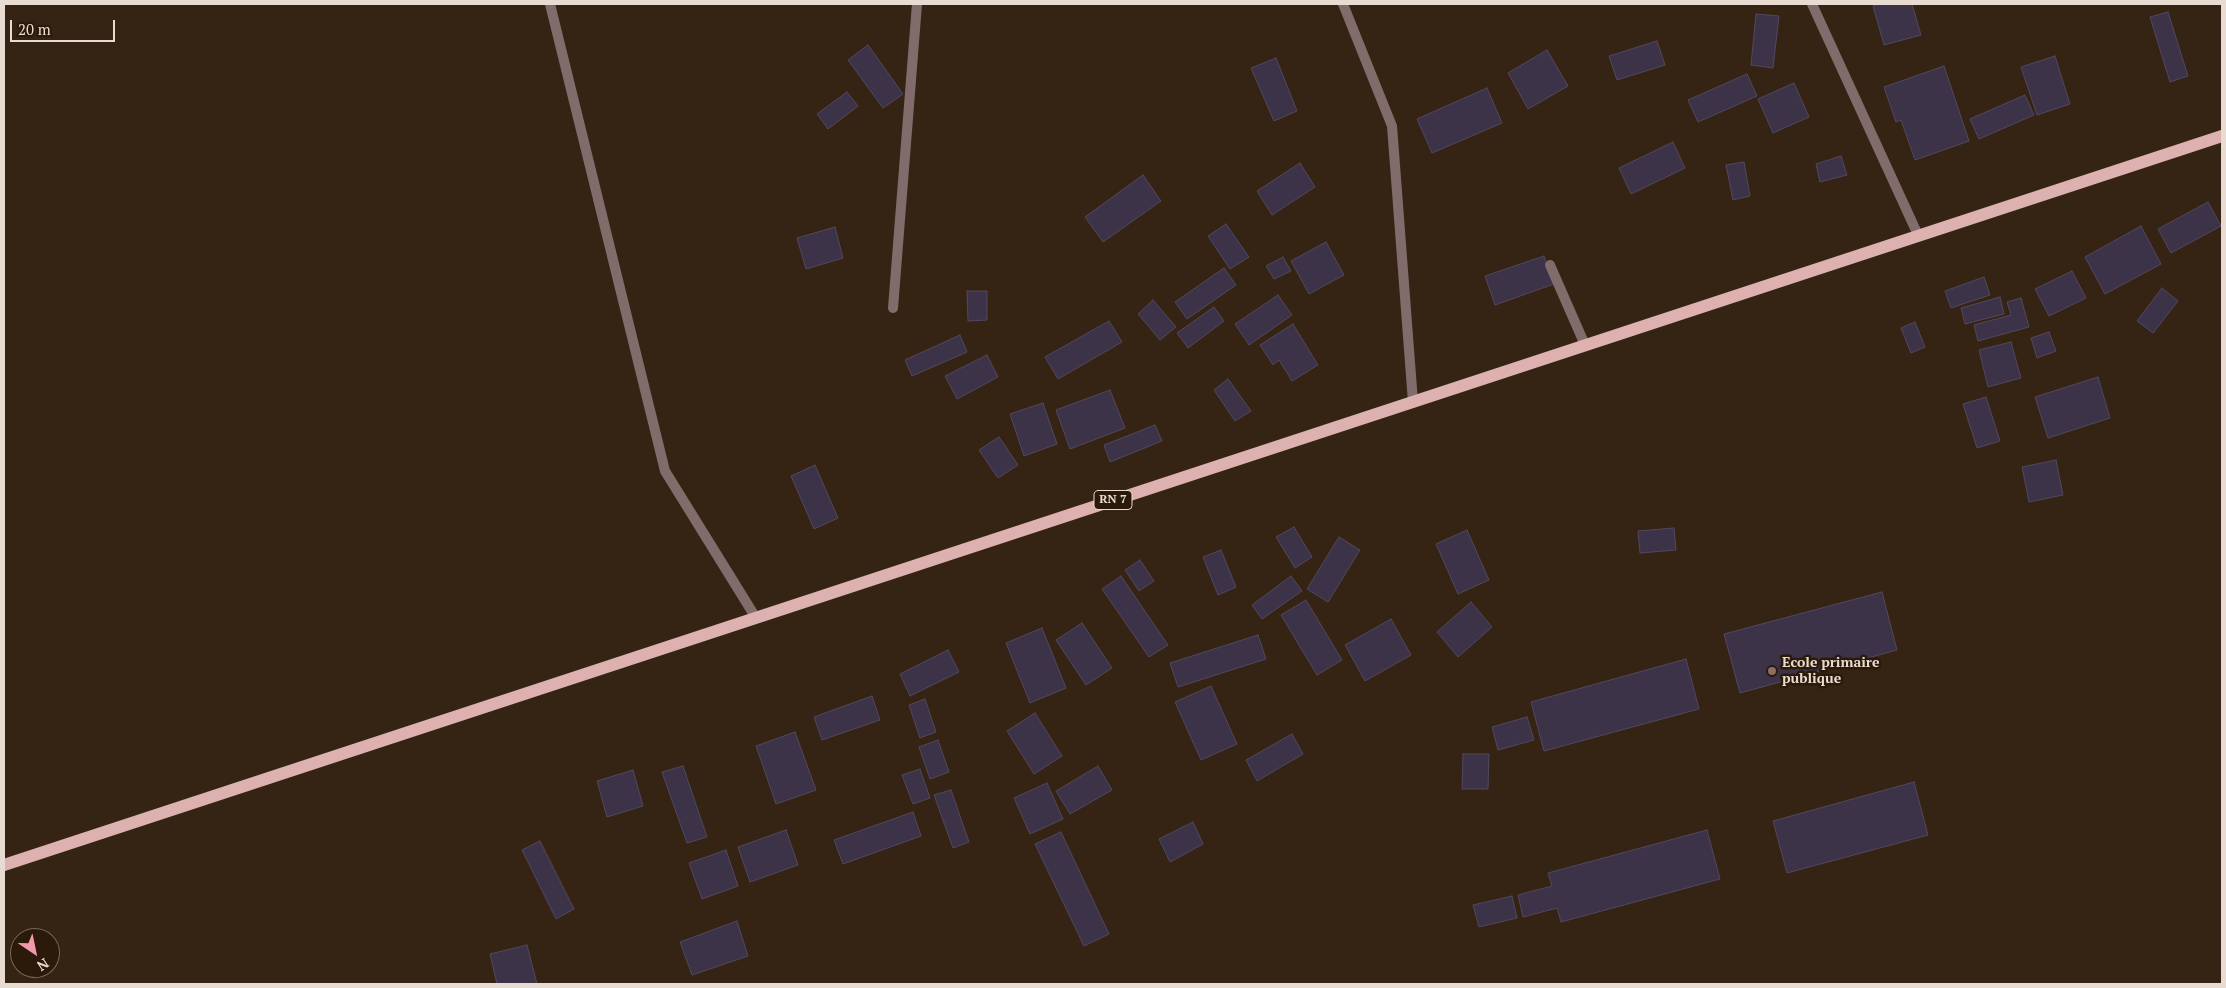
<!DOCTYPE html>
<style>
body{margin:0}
#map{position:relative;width:2226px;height:988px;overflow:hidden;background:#352414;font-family:"PT Serif",serif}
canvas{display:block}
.frame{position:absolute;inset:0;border:5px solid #e8dcd2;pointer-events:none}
.north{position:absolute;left:10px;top:928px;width:50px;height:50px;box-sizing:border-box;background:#2b1a0a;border:1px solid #77685a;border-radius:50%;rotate:146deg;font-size:14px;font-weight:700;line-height:20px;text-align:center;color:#e8dcd2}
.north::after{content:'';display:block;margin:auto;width:18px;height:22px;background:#f29aad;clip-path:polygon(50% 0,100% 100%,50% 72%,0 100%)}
.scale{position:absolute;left:10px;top:20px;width:105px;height:22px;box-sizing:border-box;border:2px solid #e8dcd2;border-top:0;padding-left:6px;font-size:15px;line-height:18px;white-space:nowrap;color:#e8dcd2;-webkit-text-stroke:4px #2b1a0a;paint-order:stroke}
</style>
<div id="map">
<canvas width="2226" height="988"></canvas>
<div class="frame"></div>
<div class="north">N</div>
<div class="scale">20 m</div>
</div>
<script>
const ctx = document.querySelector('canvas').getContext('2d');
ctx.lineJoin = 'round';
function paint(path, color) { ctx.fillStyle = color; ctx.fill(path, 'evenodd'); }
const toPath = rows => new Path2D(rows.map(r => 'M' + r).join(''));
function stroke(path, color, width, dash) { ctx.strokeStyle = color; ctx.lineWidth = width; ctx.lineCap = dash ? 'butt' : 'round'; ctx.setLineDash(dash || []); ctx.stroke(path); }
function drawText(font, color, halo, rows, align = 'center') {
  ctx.font = font + ' "PT Serif",serif'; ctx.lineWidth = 5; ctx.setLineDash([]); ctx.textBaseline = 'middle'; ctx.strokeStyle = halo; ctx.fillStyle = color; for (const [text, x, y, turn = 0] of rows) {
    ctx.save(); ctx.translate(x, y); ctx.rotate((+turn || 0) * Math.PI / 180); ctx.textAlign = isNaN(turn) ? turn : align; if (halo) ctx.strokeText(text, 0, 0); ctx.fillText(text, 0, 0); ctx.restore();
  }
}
const building = toPath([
 [1880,4,1912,4,1921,35,1884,45,1873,6,1880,4],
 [2168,12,2188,76,2170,82,2150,17,2168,12],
 [1756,14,1779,16,1773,68,1751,65,1756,14],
 [1657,41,1665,65,1617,80,1609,56,1657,41],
 [868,45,903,94,883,108,848,60,868,45],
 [1547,50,1568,86,1528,109,1508,73,1547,50],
 [2055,56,2070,104,2037,115,2021,67,2055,56],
 [1276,58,1297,111,1274,121,1251,68,1276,58],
 [1944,66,1969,141,1915,160,1901,120,1896,122,1884,87,1944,66],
 [1747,74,1757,96,1698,122,1688,100,1747,74],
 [1794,83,1809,117,1773,133,1758,99,1794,83],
 [1487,88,1502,123,1432,153,1417,119,1487,88],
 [847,92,858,106,828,129,817,114,847,92],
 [2025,95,2034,115,1979,139,1970,119,2025,95],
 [1673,142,1685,168,1631,194,1619,168,1673,142],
 [1841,156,1847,175,1820,182,1816,164,1841,156],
 [1744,162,1750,196,1733,200,1726,165,1744,162],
 [1300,163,1315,187,1272,215,1257,191,1300,163],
 [1143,175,1161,201,1103,242,1085,217,1143,175],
 [2208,202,2221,226,2171,253,2158,229,2208,202],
 [1226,224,1249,257,1230,269,1208,236,1226,224],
 [2141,226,2161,264,2105,294,2085,257,2141,226],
 [835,227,843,258,806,269,797,238,835,227],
 [1326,242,1344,275,1309,294,1291,261,1326,242],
 [1544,256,1554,284,1495,305,1485,276,1544,256],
 [1283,257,1291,271,1274,279,1266,266,1283,257],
 [1224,268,1236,285,1187,319,1175,302,1224,268],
 [2072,271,2086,298,2049,316,2035,289,2072,271],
 [1984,277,1990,295,1951,308,1945,291,1984,277],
 [2162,288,2178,301,2153,333,2137,321,2162,288],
 [967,291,987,291,987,320,968,321,967,291],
 [1278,295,1292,315,1249,345,1235,324,1278,295],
 [2000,297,2004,314,1965,324,1961,308,2000,297],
 [2021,298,2029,327,1978,341,1974,325,2011,315,2007,302,2021,298],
 [1153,300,1176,327,1160,340,1138,314,1153,300],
 [1214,307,1224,321,1188,348,1177,333,1214,307],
 [1109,321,1122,342,1058,379,1045,357,1109,321],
 [1915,322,1925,347,1911,353,1901,328,1915,322],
 [1293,324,1318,365,1292,381,1279,360,1273,365,1260,345,1293,324],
 [2049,332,2056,351,2037,358,2031,338,2049,332],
 [960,335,967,352,912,376,905,360,960,335],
 [2011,342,2021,378,1988,387,1979,350,2011,342],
 [987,355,998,377,957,399,945,376,987,355],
 [2098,377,2110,418,2048,438,2035,397,2098,377],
 [1228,379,1251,411,1235,421,1214,390,1228,379],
 [1110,390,1125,428,1070,449,1056,410,1110,390],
 [1986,397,2000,441,1977,448,1963,404,1986,397],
 [1043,403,1057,444,1024,456,1010,414,1043,403],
 [1155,425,1162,441,1110,462,1104,445,1155,425],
 [999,437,1018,465,998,478,979,450,999,437],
 [2056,460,2063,495,2029,502,2022,467,2056,460],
 [815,465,838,518,814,529,791,476,815,465],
 [1294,527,1312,557,1295,568,1276,537,1294,527],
 [1674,528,1676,550,1640,553,1638,531,1674,528],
 [1467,530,1489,580,1458,594,1436,544,1467,530],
 [1339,537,1360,550,1328,602,1307,589,1339,537],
 [1221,550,1236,587,1218,595,1203,557,1221,550],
 [1140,560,1154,581,1139,591,1125,570,1140,560],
 [1121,576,1168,645,1149,657,1102,589,1121,576],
 [1291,576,1302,591,1262,619,1252,605,1291,576],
 [1882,592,1897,650,1740,693,1724,634,1882,592],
 [1306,600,1342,660,1317,675,1281,615,1306,600],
 [1471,602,1492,627,1458,657,1437,632,1471,602],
 [1391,619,1411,655,1365,681,1345,645,1391,619],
 [1082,623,1112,668,1086,685,1056,640,1082,623],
 [1042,628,1066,688,1030,703,1006,643,1042,628],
 [1258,635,1266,659,1178,687,1170,663,1258,635],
 [948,650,959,672,910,696,900,674,948,650],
 [1686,659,1699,709,1544,751,1531,702,1686,659],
 [1211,686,1237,744,1201,760,1175,702,1211,686],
 [872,696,880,720,822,740,814,717,872,696],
 [925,699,936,732,920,738,909,705,925,699],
 [1035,713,1062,756,1034,774,1007,731,1035,713],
 [1527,717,1534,740,1498,750,1492,727,1527,717],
 [795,732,816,790,776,804,756,746,795,732],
 [1292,734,1303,754,1257,781,1246,760,1292,734],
 [938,740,949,772,930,779,919,747,938,740],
 [1463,754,1489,754,1488,789,1462,789,1463,754],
 [683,766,707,837,687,843,662,772,683,766],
 [1098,766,1112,790,1070,814,1056,791,1098,766],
 [920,769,930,798,913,804,902,775,920,769],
 [633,770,643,806,607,817,597,781,633,770],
 [1914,782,1928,835,1787,873,1773,821,1914,782],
 [1047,783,1063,819,1030,834,1014,798,1047,783],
 [951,790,969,842,953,848,934,795,951,790],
 [913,812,921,836,843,864,834,840,913,812],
 [1193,822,1203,844,1170,862,1159,839,1193,822],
 [786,830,798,865,750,882,738,847,786,830],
 [1707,830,1720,879,1561,922,1557,908,1523,917,1518,895,1552,886,1548,873,1707,830],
 [1061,832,1109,934,1084,946,1035,844,1061,832],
 [540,841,574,909,556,919,522,850,540,841],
 [726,850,738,886,702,899,689,863,726,850],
 [1512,896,1517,918,1479,927,1473,905,1512,896],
 [737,921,748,956,692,975,680,942,737,921],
 [527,945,537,984,497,984,490,954,527,945]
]);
const street = toPath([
 [550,4,665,471,756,618],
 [1343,4,1392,126,1413,402],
 [1812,4,1918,235],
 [1550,265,1585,345],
 [893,308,917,4]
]);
const primary = toPath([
 [4,865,2222,136]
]);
const markers = [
 [1772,671,5,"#8d6e63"]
];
const shields = [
 [1113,500,38]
];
const shieldNames = [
 ["RN 7",1113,500]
];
const poiNames = [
 ["Ecole primaire",1782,663],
 ["publique",1782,679]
];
paint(building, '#3d3348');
stroke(building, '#52485e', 1);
stroke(street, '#816c6b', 10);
stroke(primary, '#dcb1af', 12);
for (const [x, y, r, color] of markers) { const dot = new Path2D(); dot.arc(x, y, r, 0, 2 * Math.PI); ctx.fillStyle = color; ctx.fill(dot); stroke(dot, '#2b1a0a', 2); }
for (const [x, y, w] of shields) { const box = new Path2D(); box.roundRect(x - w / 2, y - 9.5, w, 19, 4); ctx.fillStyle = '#2b1a0a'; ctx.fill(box); stroke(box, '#e8dcd2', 1); }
drawText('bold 12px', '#e8dcd2', null, shieldNames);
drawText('bold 14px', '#e8dcd2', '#2b1a0a', poiNames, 'left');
</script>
